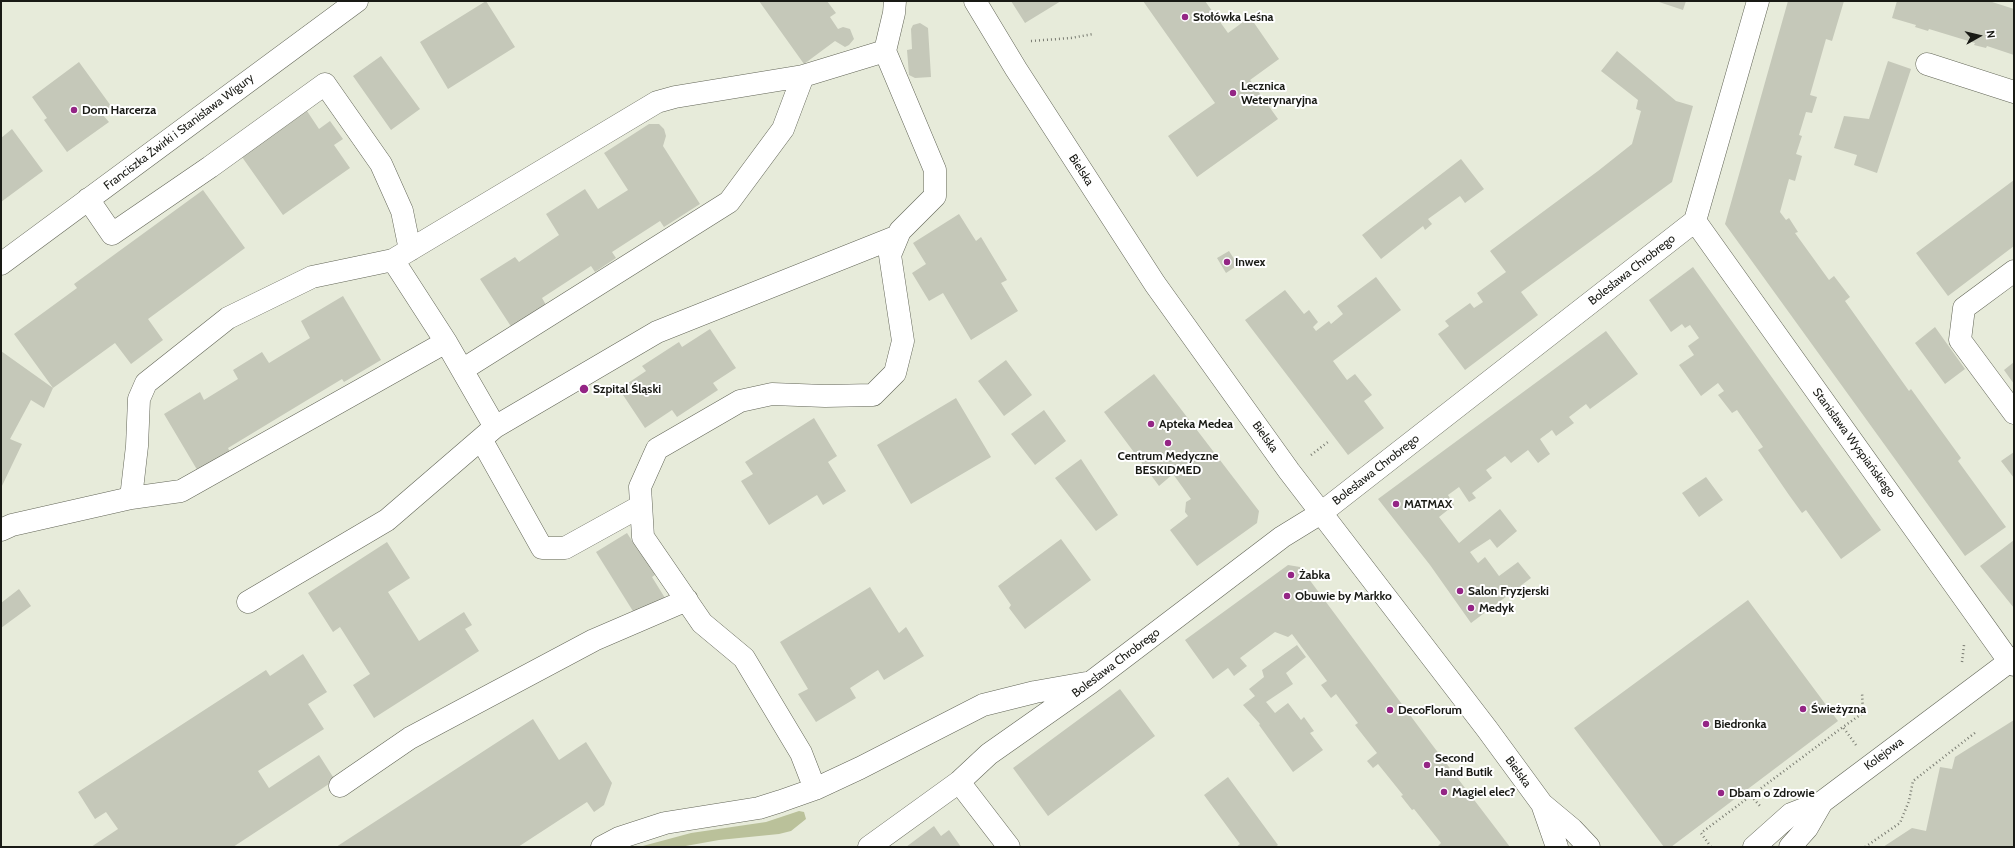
<!DOCTYPE html>
<meta charset="utf-8">
<style>
body{margin:0}
#map{position:relative;width:2015px;height:848px;overflow:hidden;background:#e7ebda;font-family:Cabin,sans-serif}
canvas{display:block}
.frame{position:absolute;inset:0;border:2px solid #191a15;pointer-events:none}
.north{position:absolute;left:1959px;top:16px;width:40px;height:40px;-webkit-text-stroke:3px #fff;paint-order:stroke;rotate:82deg;font-size:11px;font-weight:700;line-height:16px;text-align:center;color:#191a15}
.north::after{content:'';display:block;margin:auto;width:14px;height:18px;background:#191a15;clip-path:polygon(50% 0,100% 100%,50% 72%,0 100%)}
</style>
<div id="map">
<canvas width="2015" height="848"></canvas>
<div class="frame"></div>
<div class="north">N</div>
</div>
<script>
const ctx = document.querySelector('canvas').getContext('2d');
ctx.lineJoin = 'round';
function paint(path, color) { ctx.fillStyle = color; ctx.fill(path, 'evenodd'); }
const toPath = rows => new Path2D(rows.map(r => 'M' + r).join(''));
function stroke(path, color, width, dash) { ctx.strokeStyle = color; ctx.lineWidth = width; ctx.lineCap = dash ? 'butt' : 'round'; ctx.setLineDash(dash || []); ctx.stroke(path); }
function drawText(font, color, halo, rows, align = 'center') {
  ctx.font = font + ' Cabin,sans-serif'; ctx.lineWidth = 4; ctx.setLineDash([]); ctx.textBaseline = 'middle'; ctx.strokeStyle = halo; ctx.fillStyle = color; for (const [text, x, y, turn = 0] of rows) {
    ctx.save(); ctx.translate(x, y); ctx.rotate((+turn || 0) * Math.PI / 180); ctx.textAlign = isNaN(turn) ? turn : align; if (halo) ctx.strokeText(text, 0, 0); ctx.fillText(text, 0, 0); ctx.restore();
  }
}
const green = toPath([
 [799,811,804,812,806,819,791,831,779,834,719,840,680,847,639,847,691,833,766,822]
]);
const building = toPath([
 [486,1,515,47,448,89,420,42],
 [759,1,827,1,836,13,830,17,838,29,843,27,850,29,854,39,849,45,845,47,835,41,804,64],
 [1011,1,1061,1,1025,23],
 [1143,1,1205,1,1228,33,1250,17,1279,59,1250,80,1278,119,1197,177,1168,136,1215,103],
 [1656,1,1686,1,1683,10],
 [1788,1,1844,1,1832,41,1826,39,1810,95,1817,97,1812,113,1806,112,1799,135,1802,136,1796,154,1802,156,1795,181,1789,179,1780,212,1786,220,1789,218,1798,232,1795,233,1829,280,1834,276,1850,297,1845,301,1909,391,1911,389,1961,458,1958,461,2006,527,1965,556,1725,224],
 [1897,1,1989,1,2014,9,2014,55,1987,46,1986,48,1974,45,1975,43,1929,29,1928,31,1915,27,1916,25,1892,18],
 [920,23,928,28,931,77,915,78,909,75,907,50,912,49,911,29,913,25],
 [1617,51,1676,101,1693,106,1672,182,1521,292,1538,315,1465,370,1438,334,1449,326,1445,321,1470,303,1474,308,1483,302,1477,293,1506,272,1490,251,1598,171,1632,144,1641,111,1636,109,1638,100,1601,71],
 [381,56,420,109,391,130,353,76],
 [1888,61,1911,69,1877,173,1854,165,1857,155,1834,148,1844,116,1869,119],
 [79,62,111,106,102,114,109,122,67,152,44,120,47,118,32,97],
 [307,111,319,129,330,121,343,139,334,145,350,168,283,215,242,157],
 [649,124,659,124,664,129,666,136,663,146,700,204,664,227,660,221,612,252,616,258,595,272,591,266,542,298,546,305,512,328,480,279,515,257,519,262,559,235,546,214,585,189,598,209,628,190,604,153],
 [12,129,43,171,1,202,1,138],
 [1461,159,1484,189,1465,203,1460,196,1428,219,1432,224,1425,230,1423,226,1381,259,1362,235],
 [2014,180,2014,246,1948,296,1916,253],
 [203,190,245,248,148,319,163,340,131,364,115,343,53,388,14,334,77,288,74,284],
 [959,214,976,241,981,237,1007,280,1001,283,1018,311,971,340,943,293,929,301,912,273,926,264,913,243],
 [1229,251,1238,265,1226,273,1217,258],
 [1693,267,1881,530,1841,559,1806,510,1802,513,1789,495,1758,450,1763,447,1737,410,1732,413,1718,395,1724,391,1718,383,1701,396,1679,365,1694,355,1688,346,1699,338,1690,325,1685,328,1682,324,1671,332,1649,300],
 [1376,277,1401,310,1333,361,1347,380,1355,374,1372,395,1364,401,1384,428,1348,455,1245,320,1285,290,1304,314,1309,310,1318,322,1313,327,1316,331,1329,321,1331,324,1343,314,1337,306],
 [343,296,381,360,344,382,342,379,228,448,231,454,199,473,164,414,200,392,204,400,238,379,233,370,262,352,269,363,310,338,301,321],
 [1935,327,1965,369,1945,384,1915,343],
 [710,329,736,368,713,383,718,390,677,417,672,410,645,428,619,389,646,371,642,366,679,342,682,347],
 [1606,331,1638,374,1590,409,1586,404,1569,417,1574,423,1556,436,1552,430,1540,439,1550,454,1538,463,1528,450,1511,463,1505,456,1486,470,1492,478,1472,493,1476,498,1469,502,1459,487,1448,495,1454,505,1439,517,1459,543,1500,509,1517,531,1497,548,1490,539,1470,552,1478,563,1485,557,1499,576,1518,562,1531,578,1471,623,1430,565,1378,499],
 [1,351,53,388,44,408,31,400,10,439,22,444,1,488],
 [1006,360,1032,395,1004,416,978,381],
 [2014,362,2014,384,2004,370],
 [1154,374,1259,511,1257,523,1197,566,1170,530,1188,516,1185,512,1186,502,1191,499,1173,474,1159,486,1104,412],
 [956,398,991,457,911,504,877,445],
 [1044,410,1066,441,1035,465,1011,434],
 [814,418,837,456,828,462,846,491,823,505,817,495,769,525,741,481,753,474,745,462],
 [2014,452,2014,478,2001,461],
 [1081,459,1118,515,1096,531,1055,478],
 [1706,477,1723,500,1699,517,1682,493],
 [627,533,638,550,643,547,659,572,652,577,665,598,636,616,596,552],
 [1061,539,1091,580,1025,629,1009,608,1011,605,998,586],
 [2014,540,2014,608,1980,566],
 [387,542,410,578,388,592,419,641,464,612,472,625,465,629,479,651,374,718,353,685,370,674,340,627,333,632,308,593],
 [1288,565,1300,567,1430,742,1510,847,1439,847,1438,846,1441,843,1414,809,1412,810,1401,796,1403,795,1378,764,1373,768,1367,761,1377,753,1355,725,1358,723,1336,694,1331,698,1321,685,1327,681,1292,634,1288,637,1275,632,1240,658,1247,666,1234,676,1228,668,1213,679,1185,640],
 [870,587,899,633,906,627,924,656,884,680,878,670,850,688,856,698,816,722,798,694,808,689,780,642],
 [19,589,31,606,1,628,1,603],
 [1748,600,1838,721,1671,847,1664,847,1574,728],
 [1297,645,1306,657,1286,673,1293,684,1266,702,1275,713,1288,703,1301,720,1304,717,1314,731,1310,733,1323,750,1293,772,1259,725,1260,724,1243,705,1255,696,1249,689,1264,677,1262,670],
 [303,654,327,692,308,704,324,729,258,771,269,788,319,755,335,780,233,847,91,847,118,829,106,812,95,819,78,792,266,670,270,676],
 [1120,689,1155,736,1048,816,1013,768],
 [533,719,559,760,586,742,612,783,604,805,594,812,587,802,518,847,336,847],
 [2014,720,2014,847,1883,847,1912,828,1926,831,1940,767,1952,769,1955,757],
 [1228,777,1278,845,1275,847,1236,847,1240,844,1204,795],
 [934,826,941,836,949,830,961,847,906,847]
]);
const path = toPath([
 [1031,41,1071,38,1093,34],
 [1311,455,1328,442],
 [1962,662,1964,645],
 [1856,745,1843,727,1863,713,1862,692],
 [1751,796,1760,806],
 [1711,847,1701,833,1843,727],
 [1865,847,1900,823,1909,801,1913,781,1976,732]
]);
const minor = toPath([
 [975,1,1016,69,1155,284,1289,471,1487,729,1542,804,1572,829,1589,847],
 [1927,64,2014,92],
 [88,199,112,234,210,167,325,84,381,164,402,211,410,250],
 [1695,221,2009,661,2014,665],
 [1,264,357,1],
 [2014,271,1964,308,1960,340,2014,413],
 [462,370,729,202,783,129,803,76],
 [495,427,446,342,393,260,657,102,675,97,803,76,885,51],
 [481,439,542,548,565,548,641,506],
 [131,498,137,446,139,399,146,383,228,318,312,277,393,260],
 [1,530,12,525,131,498,181,491,446,342],
 [248,602,387,520,495,427,657,332,898,236],
 [959,782,1009,847],
 [340,786,410,738,594,640,687,600],
 [815,789,801,753,744,658,702,623,643,537,640,487,657,449,740,401,772,394,825,396,873,395,895,373,903,341,890,255,900,231,935,196,935,170,885,51,894,13,895,1],
 [1542,804,1557,847],
 [602,847,619,838,665,823,759,808,781,801,815,789,860,768,983,705,1035,692,1086,683],
 [869,847,959,782,989,754,1090,683,1282,537,1321,513,1695,221,1758,1],
 [1754,847,1791,814,1822,802,2014,658],
 [1790,847,1807,828,1822,802]
]);
const markers = [
 [1185,17,4,"#942585"],
 [1233,93,4,"#942585"],
 [74,110,4,"#942585"],
 [1227,262,4,"#942585"],
 [584,389,5,"#942585"],
 [1151,424,4,"#942585"],
 [1168,443,4,"#942585"],
 [1396,504,4,"#942585"],
 [1291,575,4,"#942585"],
 [1460,591,4,"#942585"],
 [1287,596,4,"#942585"],
 [1471,608,4,"#942585"],
 [1803,709,4,"#942585"],
 [1390,710,4,"#942585"],
 [1706,724,4,"#942585"],
 [1427,765,4,"#942585"],
 [1444,792,4,"#942585"],
 [1721,793,4,"#942585"]
];
const poiNames = [
 ["Stołówka Leśna",1193,17],
 ["Lecznica",1241,86],
 ["Weterynaryjna",1241,100],
 ["Dom Harcerza",82,110],
 ["Inwex",1235,262],
 ["Szpital Śląski",593,389],
 ["Apteka Medea",1159,424],
 ["Centrum Medyczne",1168,456,"center"],
 ["BESKIDMED",1168,470,"center"],
 ["MATMAX",1404,504],
 ["Żabka",1299,575],
 ["Salon Fryzjerski",1468,591],
 ["Obuwie by Markko",1295,596],
 ["Medyk",1479,608],
 ["Świeżyzna",1811,709],
 ["DecoFlorum",1398,710],
 ["Biedronka",1714,724],
 ["Second",1435,758],
 ["Hand Butik",1435,772],
 ["Magiel elec?",1452,792],
 ["Dbam o Zdrowie",1729,793]
];
const streetNames = [
 ["Franciszka Żwirki i Stanisława Wigury",179,132,-37],
 ["Bielska",1081,170,57],
 ["Bolesława Chrobrego",1632,270,-38],
 ["Bielska",1265,437,54],
 ["Stanisława Wyspiańskiego",1854,443,54],
 ["Bolesława Chrobrego",1376,470,-38],
 ["Bolesława Chrobrego",1116,663,-37],
 ["Kolejowa",1884,754,-37],
 ["Bielska",1518,772,54]
];
paint(green, '#bac19a');
paint(building, '#c5c8b9');
stroke(minor, '#626557', 23);
stroke(path, '#797b71', 2.5, [1, 3]);
stroke(minor, '#fff', 22);
for (const [x, y, r, color] of markers) { const dot = new Path2D(); dot.arc(x, y, r, 0, 2 * Math.PI); ctx.fillStyle = color; ctx.fill(dot); stroke(dot, '#fff', 1.5); }
drawText('bold 12px', '#191a15', '#fff', poiNames, 'left');
drawText('12px', '#191a15', '#fff', streetNames);
</script>
